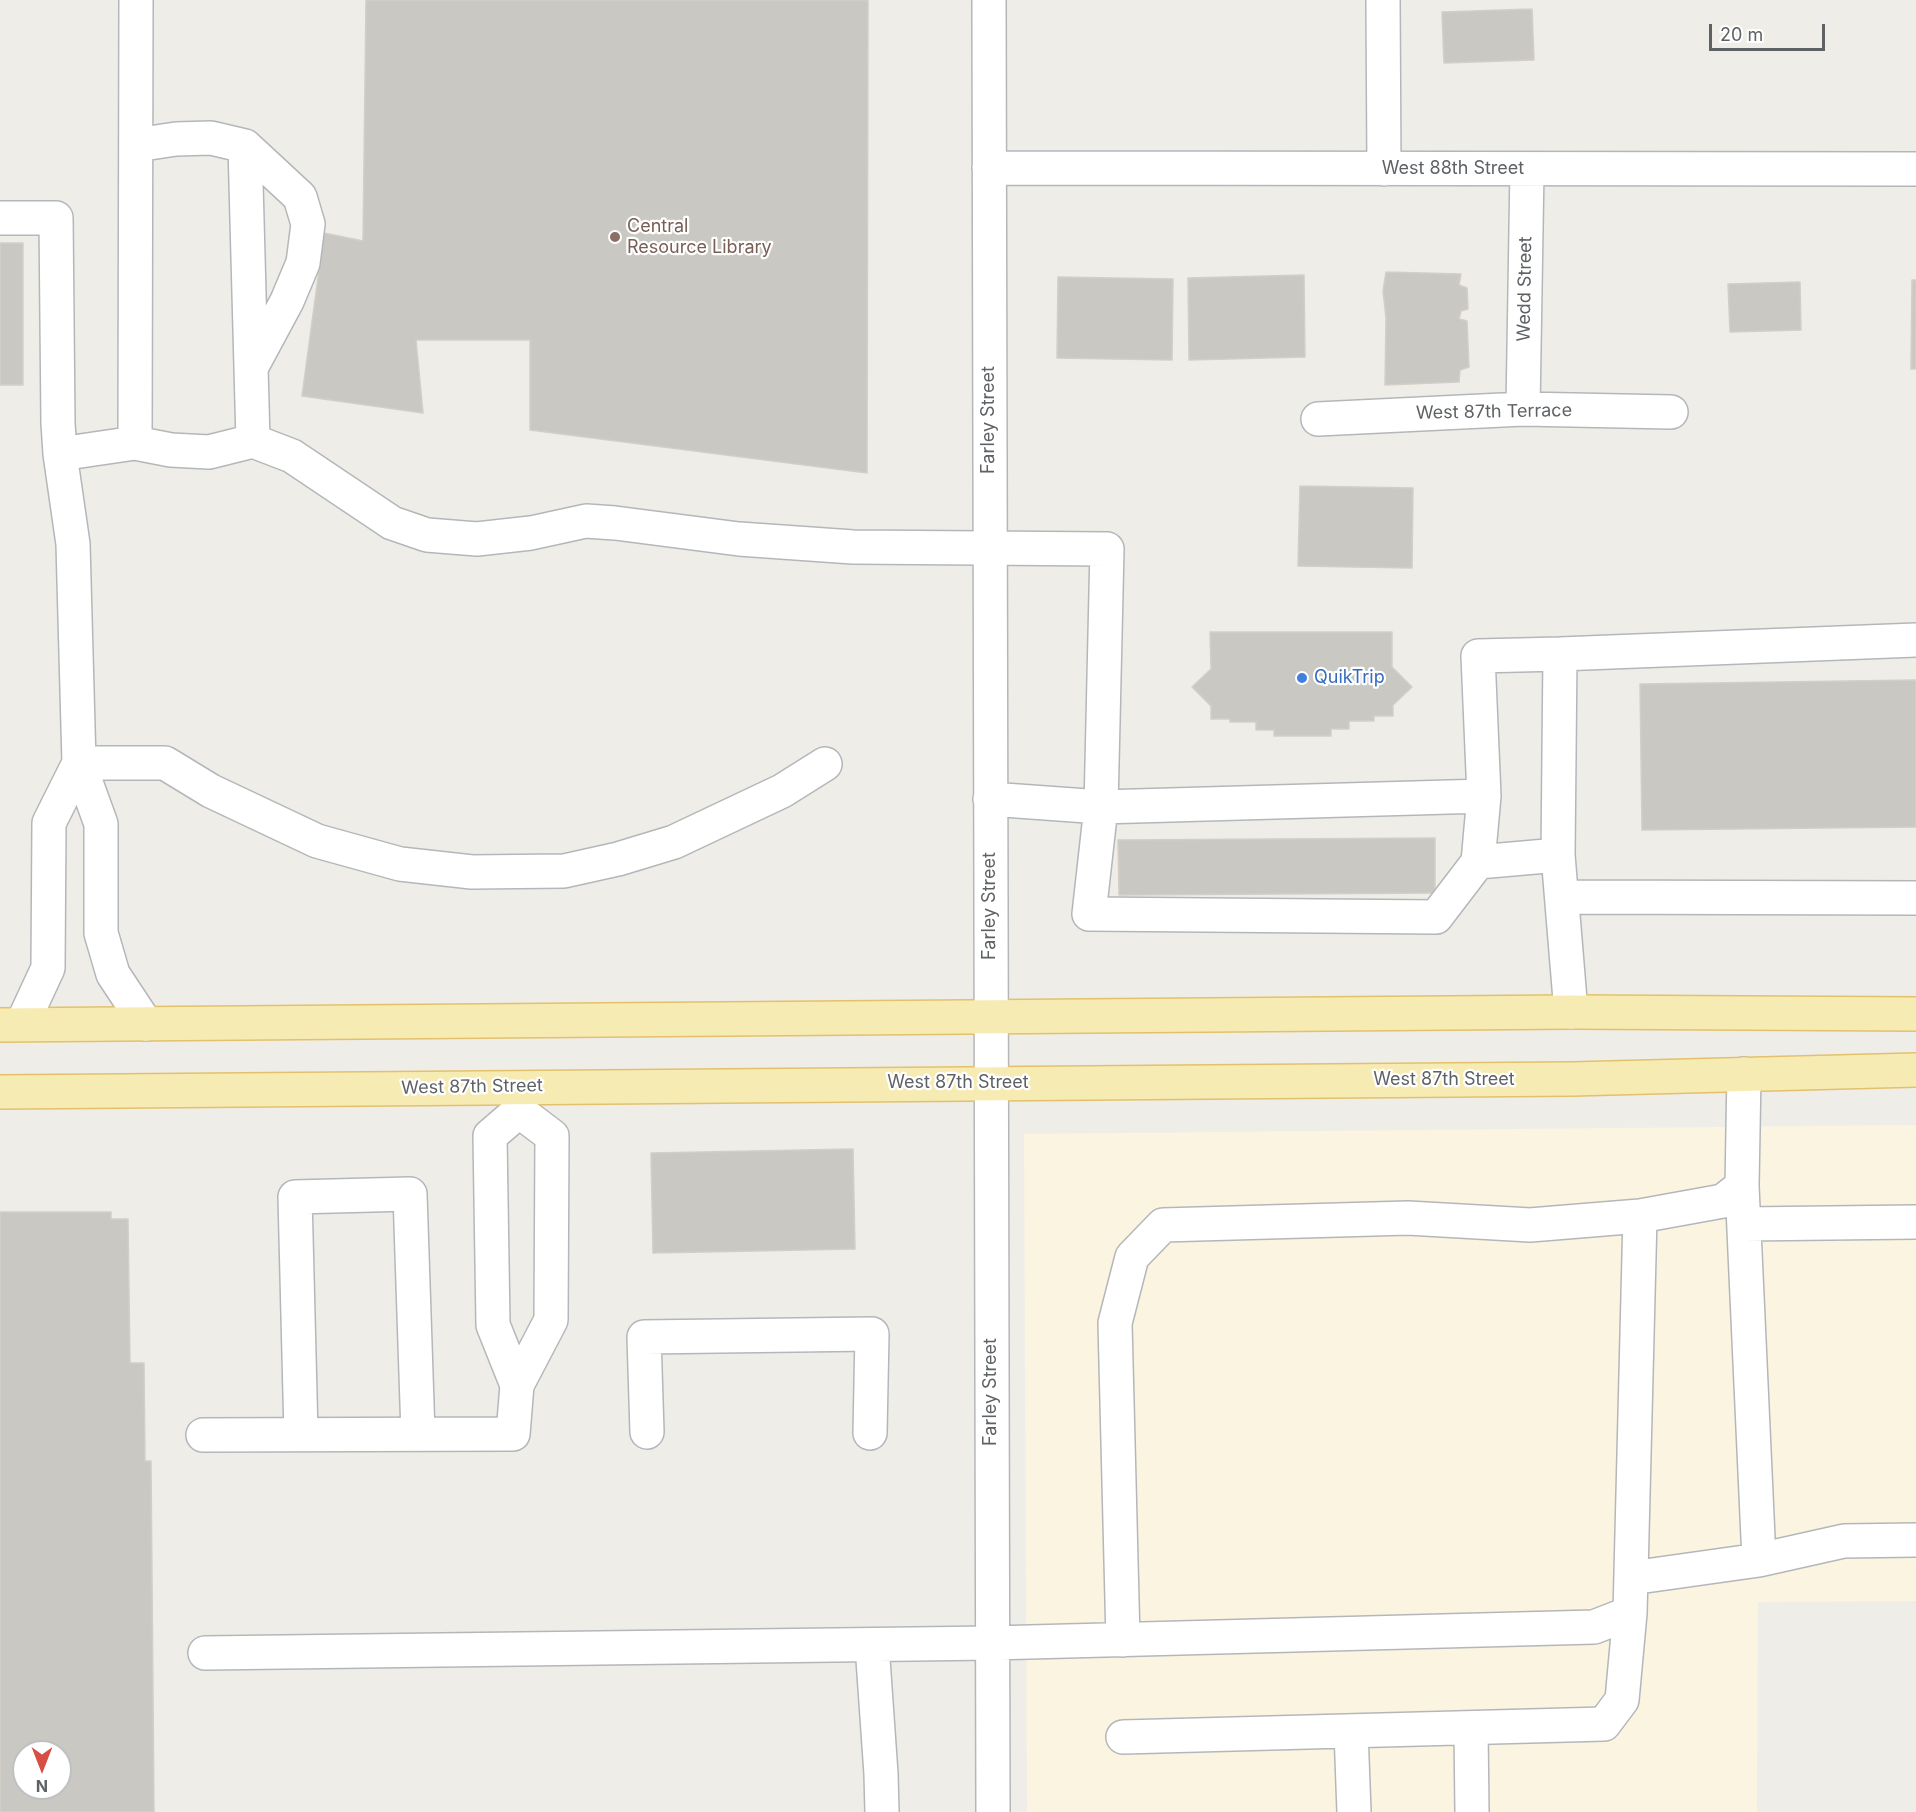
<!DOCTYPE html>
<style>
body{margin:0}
#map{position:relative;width:1916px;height:1812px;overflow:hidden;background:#efede7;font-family:Inter,sans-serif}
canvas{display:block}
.north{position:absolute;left:12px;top:1740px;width:60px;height:60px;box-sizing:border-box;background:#fff;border:2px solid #bfc0c1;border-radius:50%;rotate:180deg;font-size:16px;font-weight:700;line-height:24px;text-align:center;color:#5e6265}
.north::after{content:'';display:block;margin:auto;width:21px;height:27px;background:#d74f44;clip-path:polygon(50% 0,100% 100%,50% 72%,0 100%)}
.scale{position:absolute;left:1709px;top:24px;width:116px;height:27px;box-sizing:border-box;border:3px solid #5e6265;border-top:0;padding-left:8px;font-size:18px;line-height:21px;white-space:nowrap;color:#5e6265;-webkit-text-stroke:4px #fff;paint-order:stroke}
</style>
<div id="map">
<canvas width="1916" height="1812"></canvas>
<div class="north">N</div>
<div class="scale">20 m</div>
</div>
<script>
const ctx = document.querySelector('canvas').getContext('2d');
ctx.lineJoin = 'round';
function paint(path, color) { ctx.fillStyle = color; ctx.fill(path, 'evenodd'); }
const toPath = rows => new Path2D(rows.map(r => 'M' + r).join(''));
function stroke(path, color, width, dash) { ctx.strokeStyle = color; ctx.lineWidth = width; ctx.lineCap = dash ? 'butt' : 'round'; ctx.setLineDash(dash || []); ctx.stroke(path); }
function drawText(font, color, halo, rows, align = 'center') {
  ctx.font = font + ' Inter,sans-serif'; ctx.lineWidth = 4.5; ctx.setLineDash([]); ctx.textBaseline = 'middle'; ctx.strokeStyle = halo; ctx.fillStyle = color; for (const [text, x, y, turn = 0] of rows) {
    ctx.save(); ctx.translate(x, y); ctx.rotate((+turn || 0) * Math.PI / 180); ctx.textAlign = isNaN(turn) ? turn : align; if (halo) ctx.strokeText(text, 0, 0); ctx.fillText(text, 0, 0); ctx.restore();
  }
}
const commercial = toPath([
 [1916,1125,1916,1601,1758,1602,1757,1812,1027,1812,1024,1134]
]);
const building = toPath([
 [366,0,868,0,867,473,530,430,530,340,416,340,423,413,302,396,324,233,363,241,366,0],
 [1532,9,1534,60,1444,63,1442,12,1532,9],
 [0,243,23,243,23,385,0,385,0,243],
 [1386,272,1461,274,1459,285,1467,288,1468,309,1461,311,1459,319,1467,321,1469,367,1460,370,1459,382,1385,385,1386,318,1383,291,1386,272],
 [1304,275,1305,357,1189,360,1188,278,1304,275],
 [1058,277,1173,279,1172,360,1057,358,1058,277],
 [1912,280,1916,280,1916,369,1911,369,1912,280],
 [1800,282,1801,330,1730,332,1728,284,1800,282],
 [1300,486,1413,488,1412,568,1298,566,1300,486],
 [1210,632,1392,632,1392,667,1412,687,1393,705,1393,716,1374,716,1374,721,1349,721,1349,729,1331,729,1331,736,1274,736,1274,730,1256,730,1256,722,1230,722,1230,719,1211,719,1211,706,1192,687,1211,669,1210,632],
 [1916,680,1916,827,1642,830,1640,684,1916,680],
 [1435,838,1435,893,1119,895,1118,840,1435,838],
 [853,1149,855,1249,653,1253,651,1153,853,1149],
 [0,1212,111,1212,111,1219,128,1219,130,1363,144,1363,145,1461,151,1461,154,1812,0,1812,0,1212],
 [24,1752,60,1752,60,1788,24,1788,24,1752]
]);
const minor = toPath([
 [989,0,993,1812],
 [1383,0,1384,169],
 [136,145,176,139,211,138,245,146,300,197,308,224,303,263,287,301,251,368],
 [245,146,253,441],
 [989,168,1916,169],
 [0,218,56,218,58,423,60,454,73,544,79,763,101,824,101,933,113,974,146,1024],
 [1523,409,1527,169],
 [1318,419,1523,409,1671,412],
 [135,443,136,0],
 [60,454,135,443,171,450,209,452,253,441,292,456,392,523,427,535,477,539,531,533,586,521,615,523,739,539,853,547,1107,549,1101,807,1484,796,1478,862],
 [79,763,165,763,211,791,317,841,400,864,472,872,564,871,618,859,674,842,782,791,825,764],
 [1484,796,1478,656,1560,654],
 [990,799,1101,807,1089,914,1436,917,1478,862,1558,855,1571,1012],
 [1558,855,1560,654,1916,640],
 [1562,897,1916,898],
 [22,1024,48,968,49,823,79,763],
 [1744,1224,1916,1222],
 [517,1385,493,1325,490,1136,519,1111],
 [647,1432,644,1337,872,1334,870,1433],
 [301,1434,295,1197,410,1194,418,1434],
 [203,1435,513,1434,517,1385,551,1320,552,1136,519,1111],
 [1759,1560,1844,1541,1916,1540],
 [1631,1578,1759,1560,1742,1186],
 [1123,1640,1115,1323,1132,1257,1163,1225,1408,1218,1530,1225,1640,1216],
 [872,1645,881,1774,882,1812],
 [205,1653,992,1643,1594,1627,1630,1613,1640,1216,1723,1201,1742,1186,1744,1074],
 [1471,1728,1472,1812],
 [1351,1731,1354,1812],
 [1123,1737,1604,1724,1622,1700,1630,1613]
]);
const major = toPath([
 [0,1025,1571,1012,1916,1014],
 [0,1092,1573,1079,1916,1070]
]);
const markers = [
 [615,237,6,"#8d6e63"],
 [1302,678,6,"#3f7fe0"]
];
const streetNames = [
 ["West 88th Street",1453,169],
 ["Wedd Street",1525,289,-89],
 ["West 87th Terrace",1494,412,-1],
 ["Farley Street",989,420,-90],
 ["Farley Street",990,906,-90],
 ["West 87th Street",1444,1080],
 ["West 87th Street",958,1083],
 ["West 87th Street",472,1087,-1],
 ["Farley Street",991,1392,-90]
];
const educationNames = [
 ["Central",627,227],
 ["Resource Library",627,248]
];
const shopNames = [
 ["QuikTrip",1314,678]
];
paint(commercial, '#fbf4e0');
paint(building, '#cac8c3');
stroke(building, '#d3cfc6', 1.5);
stroke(minor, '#b4b7ba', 36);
stroke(major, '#e3c16c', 36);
stroke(minor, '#fff', 33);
stroke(major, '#f7ebb4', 33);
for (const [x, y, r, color] of markers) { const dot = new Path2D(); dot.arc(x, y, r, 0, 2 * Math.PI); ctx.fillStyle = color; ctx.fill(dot); stroke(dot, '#fff', 2); }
drawText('18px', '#5e6265', '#fff', streetNames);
drawText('18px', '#785e54', '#fff', educationNames, 'left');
drawText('18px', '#366cbe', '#fff', shopNames, 'left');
</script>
